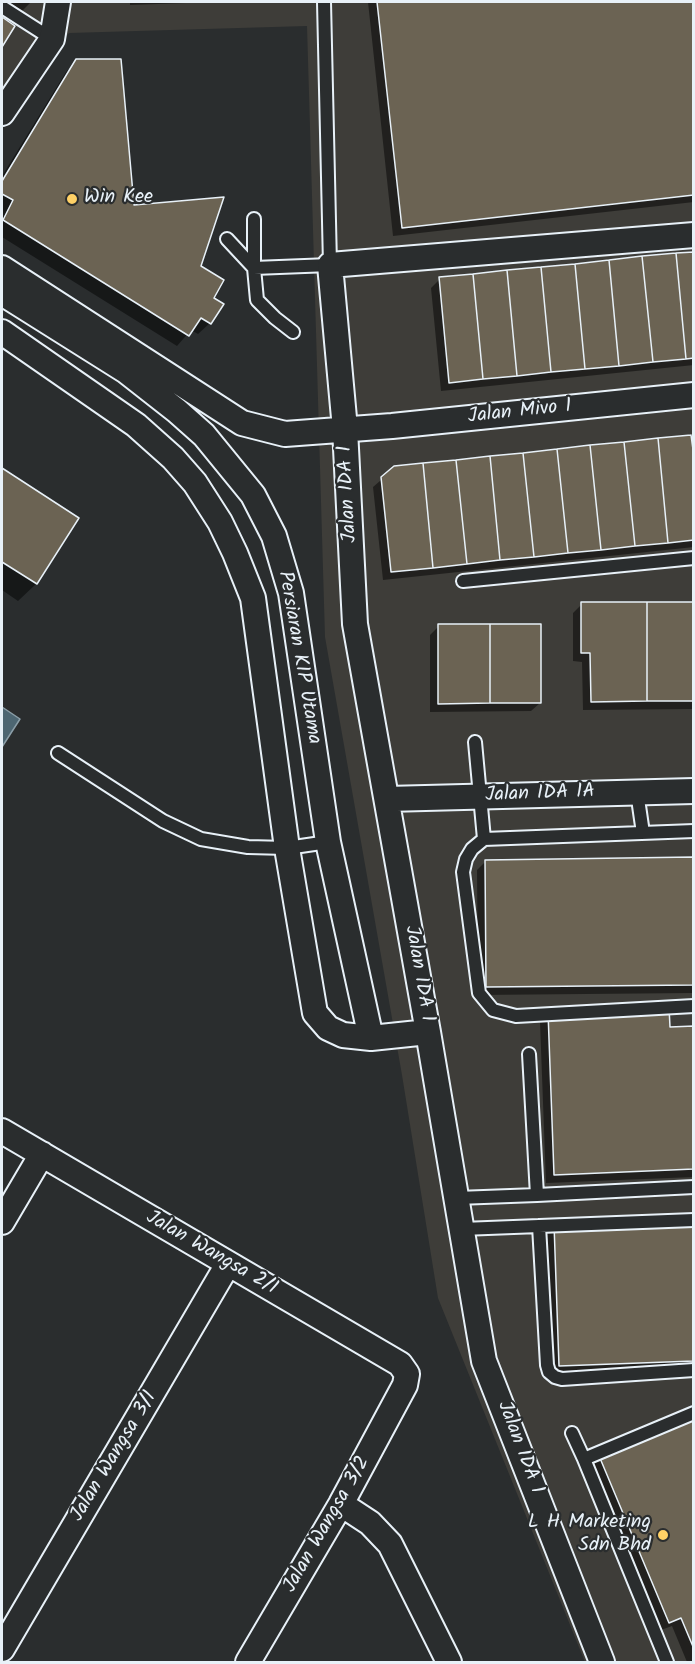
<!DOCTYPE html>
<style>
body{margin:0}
#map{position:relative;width:695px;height:1664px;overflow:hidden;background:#2a2d2e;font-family:Kalam,sans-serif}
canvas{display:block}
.frame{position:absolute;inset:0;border:3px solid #e8f1f8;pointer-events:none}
</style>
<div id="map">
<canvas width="695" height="1664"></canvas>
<div class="frame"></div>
</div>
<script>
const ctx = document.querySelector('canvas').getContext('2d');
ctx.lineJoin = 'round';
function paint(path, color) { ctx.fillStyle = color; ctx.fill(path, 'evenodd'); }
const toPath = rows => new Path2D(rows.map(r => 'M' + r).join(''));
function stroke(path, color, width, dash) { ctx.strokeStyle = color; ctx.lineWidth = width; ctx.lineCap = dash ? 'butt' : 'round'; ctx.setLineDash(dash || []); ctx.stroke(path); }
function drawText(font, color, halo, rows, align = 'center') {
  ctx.font = font + ' Kalam,sans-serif'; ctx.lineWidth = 4.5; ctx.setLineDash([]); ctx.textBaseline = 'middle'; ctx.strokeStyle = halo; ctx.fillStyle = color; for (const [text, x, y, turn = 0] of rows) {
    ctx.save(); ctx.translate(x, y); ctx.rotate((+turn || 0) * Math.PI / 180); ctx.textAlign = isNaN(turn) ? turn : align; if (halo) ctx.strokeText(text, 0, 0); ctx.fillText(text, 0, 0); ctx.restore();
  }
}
const built = toPath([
 [2,2,693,2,693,1662,585,1662,438,1298,402,1075,325,637,307,26,69,33,2,122]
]);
const water = toPath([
 [2,707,20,719,2,747,2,707]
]);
const shadow = toPath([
 [2,2,30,2,30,3,22,11,2,3],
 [130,2,214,2,130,5],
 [368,2,694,2,694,202,393,236],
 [77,60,133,206,199,267,212,298,222,304,210,323,198,334,191,330,177,346,2,237,2,215,3,212,2,211,2,176,66,72],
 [694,253,694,365,441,391,431,288,440,279],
 [694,436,694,547,383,580,373,487,395,468],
 [2,470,77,519,36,584,18,601,2,590],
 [694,603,694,709,583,710,582,662,573,661,573,613,582,604],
 [439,626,540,703,531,711,430,712,430,635],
 [694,859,694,993,478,995,477,870,486,861],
 [549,1014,668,1029,694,1028,694,1177,546,1183,540,1022],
 [694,1220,694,1369,551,1374,546,1234,554,1226],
 [694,1417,694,1662,687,1662,672,1626,661,1630,589,1461]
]);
const building = toPath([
 [377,2,694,2,694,195,402,228,377,2],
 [2,17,15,26,2,47,2,17],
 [76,59,121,59,134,205,224,197,201,266,224,280,214,298,224,304,211,324,201,318,189,336,3,220,13,200,2,194,2,181,76,59],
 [694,252,694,358,686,359,676,253,694,252],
 [676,253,686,359,653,362,642,256,676,253],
 [642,256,653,362,619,366,609,260,642,256],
 [609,260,619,366,585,369,575,264,609,260],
 [575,264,585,369,551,372,541,267,575,264],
 [541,267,551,372,517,376,507,270,541,267],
 [507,270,517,376,483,379,473,274,507,270],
 [473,274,483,379,449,383,439,277,473,274],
 [691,435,694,457,694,540,668,543,658,438,691,435],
 [658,438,668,543,635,546,624,442,658,438],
 [624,442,635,546,601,550,590,445,624,442],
 [590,445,601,550,568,553,557,449,590,445],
 [557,449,568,553,534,557,523,453,557,449],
 [523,453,534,557,500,560,490,456,523,453],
 [490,456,500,560,467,564,456,460,490,456],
 [456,460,467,564,433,568,423,463,456,460],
 [423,463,433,568,391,572,381,477,394,466,423,463],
 [2,468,79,518,37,584,2,562,2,468],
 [581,602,647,602,647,701,591,702,590,653,581,653,581,602],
 [647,602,694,602,694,701,647,701,647,602],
 [438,624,490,624,490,703,438,704,438,624],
 [490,624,541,624,541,703,490,703,490,624],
 [694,857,694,985,486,987,485,860,694,857],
 [669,1007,670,1027,694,1026,694,1169,554,1175,548,1012,669,1007],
 [694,1218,694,1361,559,1366,554,1224,694,1218],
 [694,1415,694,1649,681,1618,669,1623,597,1451,694,1415]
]);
const service = toPath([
 [2,7,52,39],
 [254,219,254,268,257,300,275,318,293,332],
 [227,239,254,268,330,265,324,2],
 [463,581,694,558],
 [475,742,484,839,472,849,466,859,463,872,479,993,493,1010,516,1016,694,1006],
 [58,753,163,821,201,839,248,847,287,848,328,842],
 [637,792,643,833],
 [484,839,694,831],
 [529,1054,537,1195],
 [457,1198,537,1195,694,1187],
 [539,1226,547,1365,549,1372,555,1377,562,1379,694,1370],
 [462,1229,694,1220],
 [572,1433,584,1459],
 [667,1662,584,1459,694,1413]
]);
const minor = toPath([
 [2,113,52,39,58,2],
 [2,268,242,423,285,434,392,426,694,395],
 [2,293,126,371,177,411,204,435,253,495,274,536,291,593,328,842,371,1038],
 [2,332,136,425,173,458,195,483,220,522,235,553,253,598,287,848,315,1013,328,1028,343,1035,371,1038,428,1032],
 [387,799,694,791],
 [2,1131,400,1364,407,1374,405,1385,341,1504,248,1662],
 [2,1222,42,1154],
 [341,1504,370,1523,390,1544,449,1662],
 [2,1649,228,1264],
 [602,1662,484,1361,428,1032,355,624,345,429,330,265,694,235]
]);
const markers = [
 [72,199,6,"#ffd166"],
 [663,1535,6,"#ffd166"]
];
const poiNames = [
 ["Win Kee",84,199],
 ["L H Marketing",651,1524,"right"],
 ["Sdn Bhd",651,1547,"right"]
];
const streetNames = [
 ["Jalan Mivo 1",520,413,-6],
 ["Jalan IDA 1",349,494,-93],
 ["Persiaran KIP Utama",298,658,80],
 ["Jalan IDA 1A",540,795,-2],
 ["Jalan IDA 1",418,974,80],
 ["Jalan Wangsa 2/1",211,1254,30],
 ["Jalan IDA 1",519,1448,69],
 ["Jalan Wangsa 3/1",115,1457,-59],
 ["Jalan Wangsa 3/2",328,1525,-60]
];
paint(built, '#3e3d39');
paint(water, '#4d6672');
stroke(water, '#8b9ea8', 1.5);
paint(shadow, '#0007');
paint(building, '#6b6353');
stroke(building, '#e8f1f8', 1.5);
stroke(service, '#e8f1f8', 16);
stroke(minor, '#e8f1f8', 28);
stroke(service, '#2a2d2e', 12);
stroke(minor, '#2a2d2e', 24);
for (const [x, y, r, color] of markers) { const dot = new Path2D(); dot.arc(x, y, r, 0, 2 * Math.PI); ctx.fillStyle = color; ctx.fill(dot); stroke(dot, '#2a2d2e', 2); }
drawText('20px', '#e8f1f8', '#2a2d2e', poiNames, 'left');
drawText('20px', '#e8f1f8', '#2a2d2e', streetNames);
</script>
